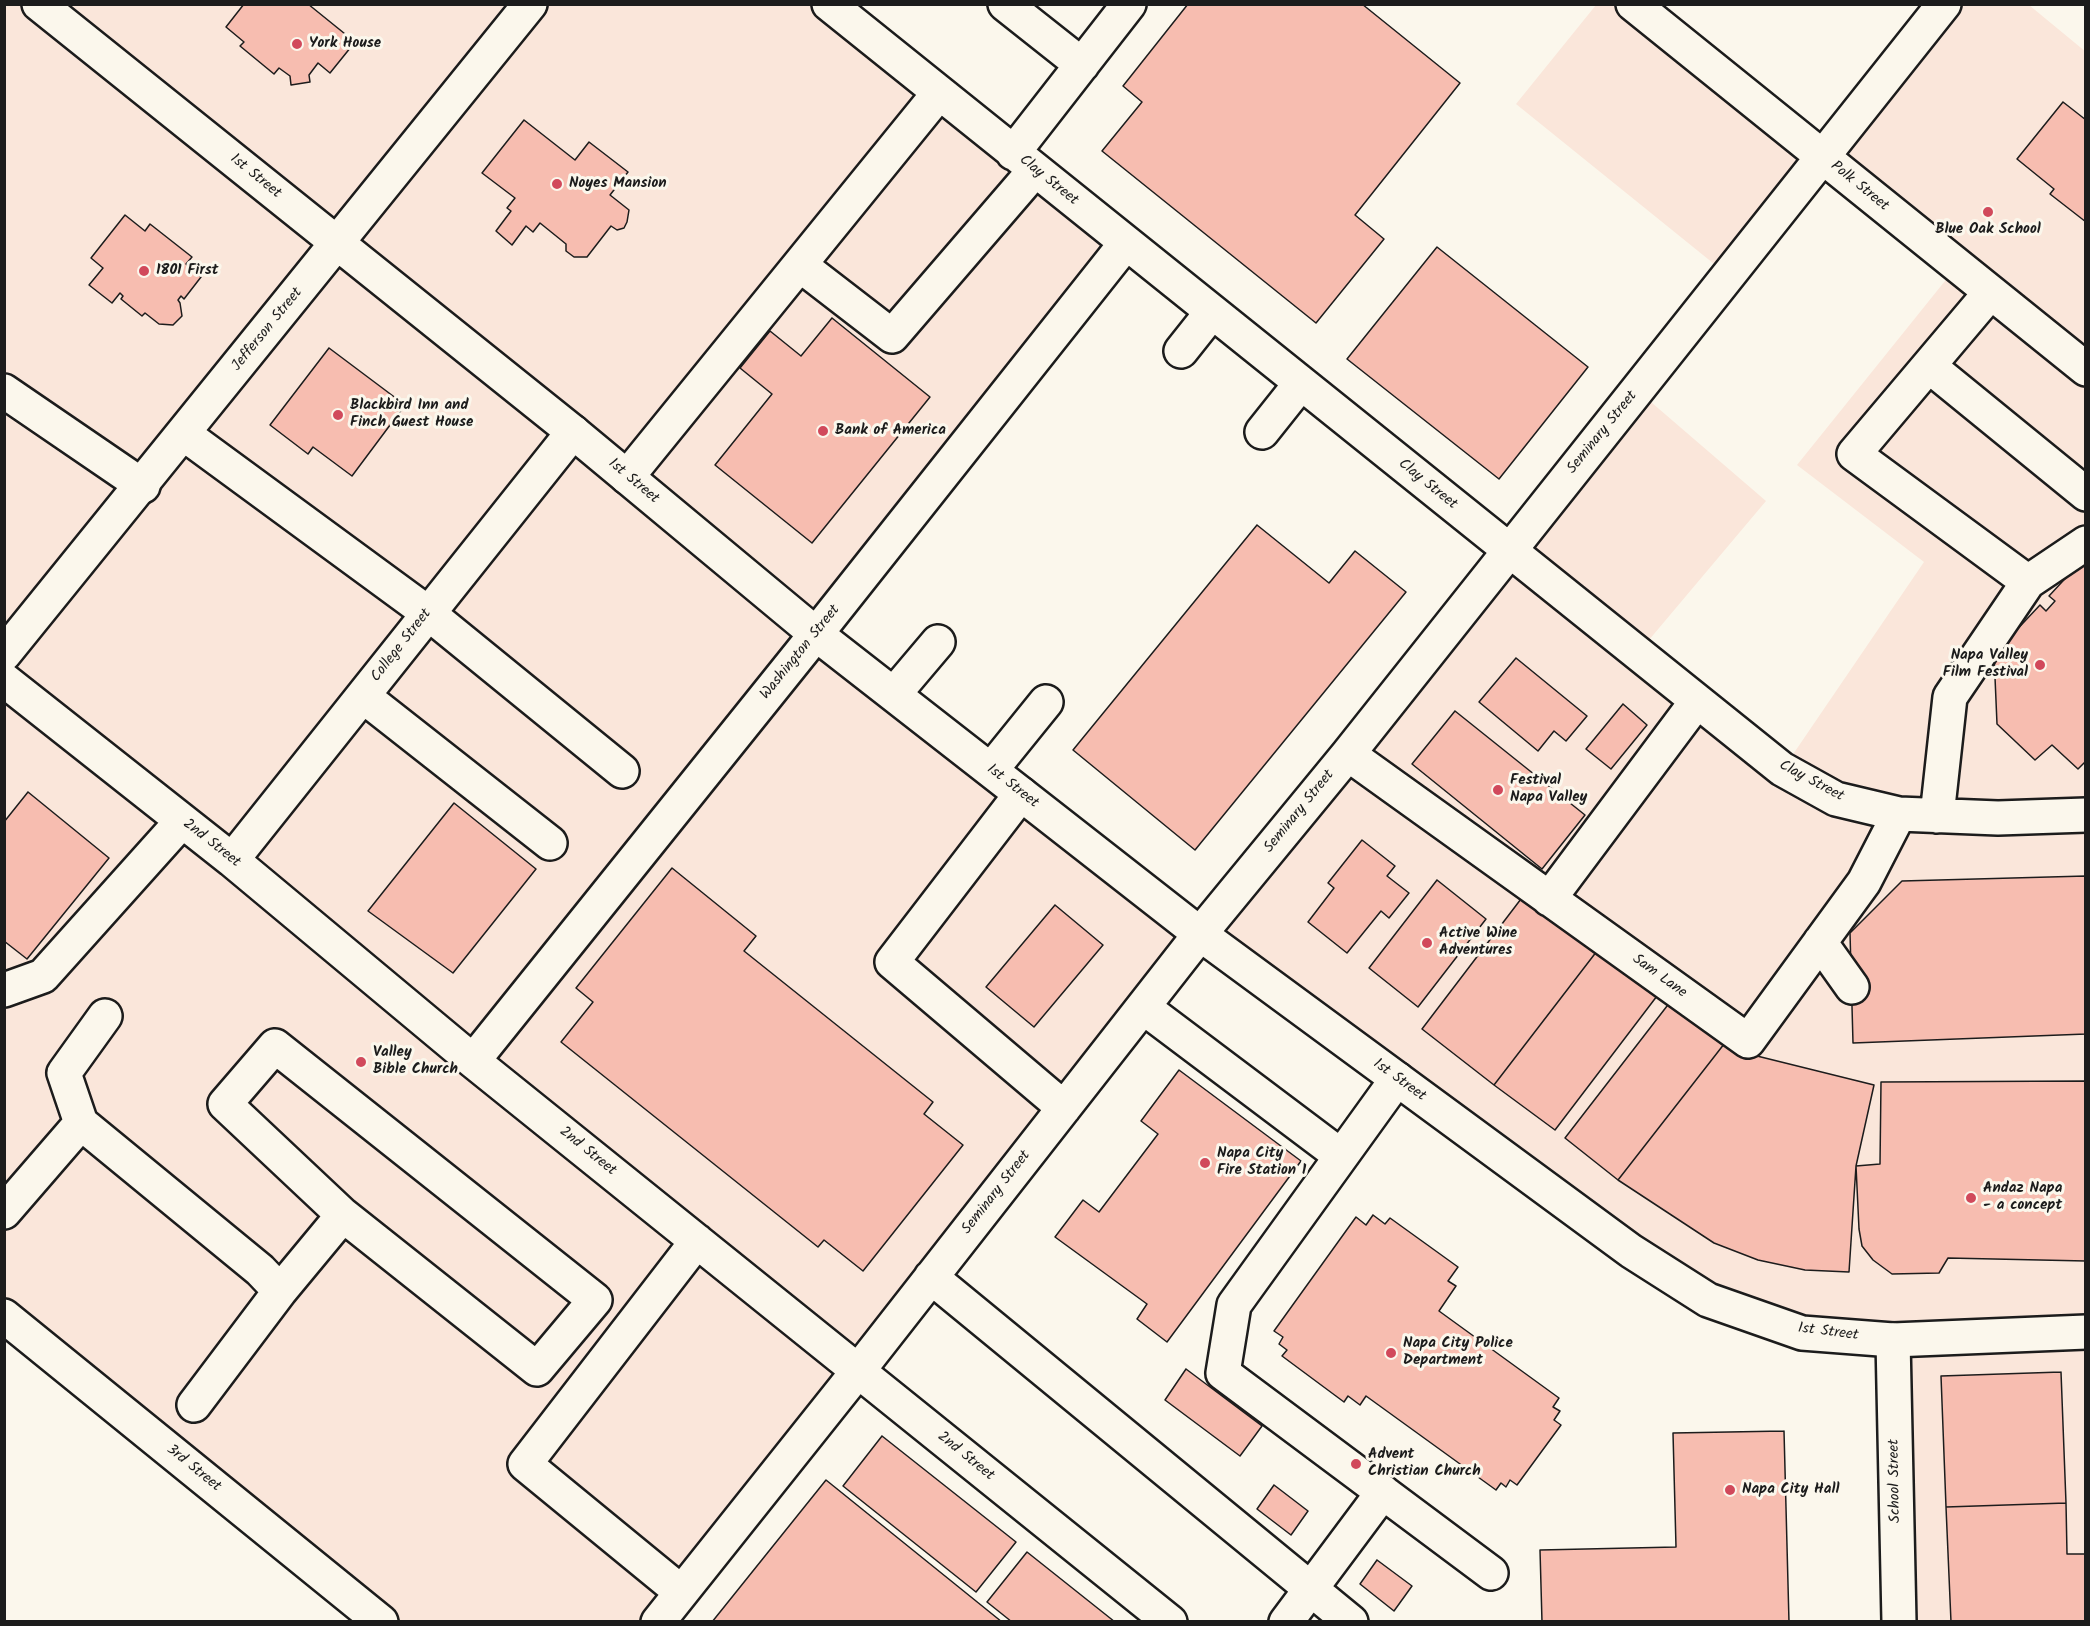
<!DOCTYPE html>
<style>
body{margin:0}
#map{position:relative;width:2090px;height:1626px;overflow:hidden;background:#fbf7ec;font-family:Kalam,sans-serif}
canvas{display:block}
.frame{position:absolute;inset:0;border:6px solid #1c1c1c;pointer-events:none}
</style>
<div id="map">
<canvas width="2090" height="1626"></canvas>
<div class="frame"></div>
</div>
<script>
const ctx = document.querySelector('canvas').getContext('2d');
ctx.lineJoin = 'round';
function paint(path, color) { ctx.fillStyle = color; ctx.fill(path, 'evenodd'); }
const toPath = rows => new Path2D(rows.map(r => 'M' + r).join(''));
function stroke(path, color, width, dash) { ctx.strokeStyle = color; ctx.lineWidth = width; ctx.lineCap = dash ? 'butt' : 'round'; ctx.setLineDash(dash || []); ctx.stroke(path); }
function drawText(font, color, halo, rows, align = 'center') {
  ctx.font = font + ' Kalam,sans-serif'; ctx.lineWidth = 6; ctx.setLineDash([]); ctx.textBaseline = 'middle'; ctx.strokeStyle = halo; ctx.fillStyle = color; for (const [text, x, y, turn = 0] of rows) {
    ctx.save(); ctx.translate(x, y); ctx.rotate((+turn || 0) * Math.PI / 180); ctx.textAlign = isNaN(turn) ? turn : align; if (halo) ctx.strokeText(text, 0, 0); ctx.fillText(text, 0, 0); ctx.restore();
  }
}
const built = toPath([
 [4,5,829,5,1126,243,817,634,1200,934,1637,390,1766,501,1638,653,1783,769,1924,562,1797,465,1957,266,1822,158,1729,276,1516,104,1596,5,1633,5,1822,158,1944,5,2029,5,2086,52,2085,1621,1899,1621,1893,1340,1708,1300,1200,934,658,1621,381,1621,5,1316]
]);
const building = toPath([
 [244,4,308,4,355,42,330,73,318,63,309,75,310,82,291,85,290,76,279,68,274,74,240,46,244,42,226,27,244,4],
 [1188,4,1362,4,1460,83,1355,215,1384,239,1316,323,1102,151,1142,102,1123,86,1188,4],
 [2063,102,2086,120,2086,222,2050,194,2054,189,2017,159,2063,102],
 [524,120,575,160,589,142,628,172,610,195,629,210,627,222,624,228,617,230,611,226,587,257,574,257,566,251,566,244,540,223,533,232,526,226,512,245,496,231,511,211,507,208,515,198,482,173,524,120],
 [125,215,145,231,150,224,192,257,186,264,201,277,184,299,181,296,178,300,180,303,182,316,173,325,159,324,145,313,142,316,121,299,123,296,120,293,112,303,89,285,103,268,91,258,125,215],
 [1437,247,1588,367,1499,479,1347,359,1437,247],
 [832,318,930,397,812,543,715,465,772,394,740,368,770,331,801,356,832,318],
 [329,348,405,405,352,476,313,447,308,454,270,425,329,348],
 [1257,525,1329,583,1355,551,1406,592,1195,850,1073,750,1257,525],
 [2086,556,2086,761,2078,769,2052,745,2035,760,1997,724,1994,654,2040,605,2046,611,2055,601,2049,596,2086,556],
 [1516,658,1587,716,1566,741,1554,731,1538,751,1479,702,1516,658],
 [1623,704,1647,725,1611,769,1586,749,1623,704],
 [1455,711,1585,815,1542,869,1412,764,1455,711],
 [28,792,109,858,27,959,4,941,4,822,28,792],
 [454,803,536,869,453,973,368,911,454,803],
 [1362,840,1395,866,1387,876,1409,893,1389,918,1381,911,1347,953,1308,922,1334,888,1328,883,1362,840],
 [672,868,756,936,744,951,933,1102,924,1114,963,1145,863,1271,824,1240,818,1247,561,1042,593,1002,576,988,672,868],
 [2086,876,2086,1034,1853,1043,1850,933,1902,881,2086,876],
 [1437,880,1486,919,1418,1007,1369,968,1437,880],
 [1524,895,1597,951,1494,1085,1422,1029,1524,895],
 [1055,905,1103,945,1034,1027,986,987,1055,905],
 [1597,951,1657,996,1555,1130,1494,1085,1597,951],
 [1674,997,1728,1039,1618,1180,1565,1138,1674,997],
 [1728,1039,1757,1056,1874,1085,1856,1166,1849,1272,1805,1270,1758,1260,1714,1243,1618,1180,1728,1039],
 [1179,1070,1301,1161,1167,1342,1137,1319,1147,1304,1055,1237,1083,1200,1099,1212,1158,1134,1141,1121,1179,1070],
 [2086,1081,2086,1261,1948,1258,1939,1273,1892,1274,1873,1260,1862,1246,1859,1229,1856,1166,1880,1164,1881,1082,2086,1081],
 [1373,1215,1385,1224,1390,1218,1458,1267,1448,1281,1456,1286,1439,1311,1559,1398,1553,1407,1560,1411,1554,1420,1561,1425,1517,1485,1510,1480,1506,1487,1501,1483,1496,1490,1366,1396,1360,1405,1348,1396,1344,1402,1282,1356,1287,1350,1279,1344,1283,1337,1274,1331,1356,1217,1366,1225,1373,1215],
 [1186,1369,1262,1426,1240,1456,1165,1400,1186,1369],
 [2061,1372,2066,1503,1946,1507,1941,1376,2061,1372],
 [1784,1431,1789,1622,1542,1622,1540,1550,1676,1547,1673,1433,1784,1431],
 [882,1436,1016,1542,976,1592,843,1486,882,1436],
 [826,1480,1002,1622,712,1622,826,1480],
 [1274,1485,1308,1511,1291,1535,1257,1509,1274,1485],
 [2066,1503,2067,1554,2086,1554,2086,1622,1951,1622,1946,1507,2066,1503],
 [1027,1552,1115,1622,1012,1622,987,1602,1027,1552],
 [1377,1560,1412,1586,1394,1611,1360,1584,1377,1560]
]);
const minor = toPath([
 [829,4,1782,769,1836,799,1899,814,1998,818,2086,815],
 [1005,4,1082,65],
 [1633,4,2086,369],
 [1013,153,1129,4],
 [800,265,892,336,1035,170],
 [1181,351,1212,312],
 [1929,366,2086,494],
 [4,391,143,486],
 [1262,432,1301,383],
 [184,434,428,613,622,771],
 [627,477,939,93],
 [2028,582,2086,543],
 [4,680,232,860,473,1061,1170,1622],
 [894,694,938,642],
 [363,696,550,843],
 [1348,754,1748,1041,1864,882,1899,814],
 [991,770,1046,702],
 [1021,794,892,962,1064,1108],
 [1937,816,1950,697,2028,582,1854,454,1990,293],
 [232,860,573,432],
 [1549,899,1697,701],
 [1820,942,1852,987],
 [4,990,43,976,182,821],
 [1143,1007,1341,1156],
 [473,1061,816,634,1126,243],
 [1397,1079,1234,1305,1223,1373,1491,1573],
 [81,1123,260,1270,280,1291,194,1405],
 [4,1212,81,1123,64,1073,105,1016],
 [931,1277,1351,1622],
 [280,1291,343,1215,537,1369,595,1300,275,1046,225,1104,343,1215],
 [4,1316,381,1622],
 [1893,1340,1899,1622],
 [681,1592,525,1464,697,1241],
 [658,1622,858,1371,1200,934,1348,754,1944,4],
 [1286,1622,1383,1492]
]);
const major = toPath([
 [39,4,573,432,816,634,1021,794,1200,934,1631,1251,1708,1300,1802,1333,1893,1340,2086,1332],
 [4,654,530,4]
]);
const markers = [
 [297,44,6,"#d1495b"],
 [557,184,6,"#d1495b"],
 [1988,212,6,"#d1495b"],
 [144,271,6,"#d1495b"],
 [338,415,6,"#d1495b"],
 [823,431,6,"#d1495b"],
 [2040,665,6,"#d1495b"],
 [1498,790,6,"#d1495b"],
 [1427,943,6,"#d1495b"],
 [361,1062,6,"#d1495b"],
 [1205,1163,6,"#d1495b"],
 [1971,1198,6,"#d1495b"],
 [1391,1353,6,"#d1495b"],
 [1356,1464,6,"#d1495b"],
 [1730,1490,6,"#d1495b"]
];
const poiNames = [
 ["York House",309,44],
 ["Noyes Mansion",569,184],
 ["Blue Oak School",1988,230,"center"],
 ["1801 First",156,271],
 ["Blackbird Inn and",350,406],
 ["Finch Guest House",350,423],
 ["Bank of America",835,431],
 ["Napa Valley",2028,656,"right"],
 ["Film Festival",2028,673,"right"],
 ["Festival",1510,781],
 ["Napa Valley",1510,798],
 ["Active Wine",1439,934],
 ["Adventures",1439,951],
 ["Valley",373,1053],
 ["Bible Church",373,1070],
 ["Napa City",1217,1154],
 ["Fire Station 1",1217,1171],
 ["Andaz Napa",1983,1189],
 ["- a concept",1983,1206],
 ["Napa City Police",1403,1344],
 ["Department",1403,1361],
 ["Advent",1368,1455],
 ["Christian Church",1368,1472],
 ["Napa City Hall",1742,1490]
];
const streetNames = [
 ["1st Street",255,177,39],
 ["Clay Street",1048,181,39],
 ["Polk Street",1859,187,39],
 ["Jefferson Street",268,330,-51],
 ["Seminary Street",1603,433,-51],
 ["1st Street",633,482,40],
 ["Clay Street",1427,485,39],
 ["College Street",402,646,-52],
 ["Washington Street",801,653,-51],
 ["Clay Street",1811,782,28],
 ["1st Street",1012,787,38],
 ["Seminary Street",1300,812,-51],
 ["2nd Street",211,844,38],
 ["Sam Lane",1659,977,36],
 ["1st Street",1399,1081,36],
 ["2nd Street",587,1152,39],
 ["Seminary Street",997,1193,-52],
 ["1st Street",1828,1333,7],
 ["2nd Street",965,1457,39],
 ["3rd Street",193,1469,39],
 ["School Street",1896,1481,-91]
];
paint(built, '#fae6da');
paint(building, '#f7bdb0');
stroke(building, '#1c1c1c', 1.5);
stroke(minor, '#1c1c1c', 38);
stroke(major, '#1c1c1c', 38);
stroke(minor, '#fbf7ec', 33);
stroke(major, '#fbf7ec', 33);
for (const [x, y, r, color] of markers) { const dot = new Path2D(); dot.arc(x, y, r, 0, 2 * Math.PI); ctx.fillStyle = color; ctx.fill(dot); stroke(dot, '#fbf7ec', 2); }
drawText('bold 15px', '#1c1c1c', '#fbf7ec', poiNames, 'left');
drawText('15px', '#1c1c1c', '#fbf7ec', streetNames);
</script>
